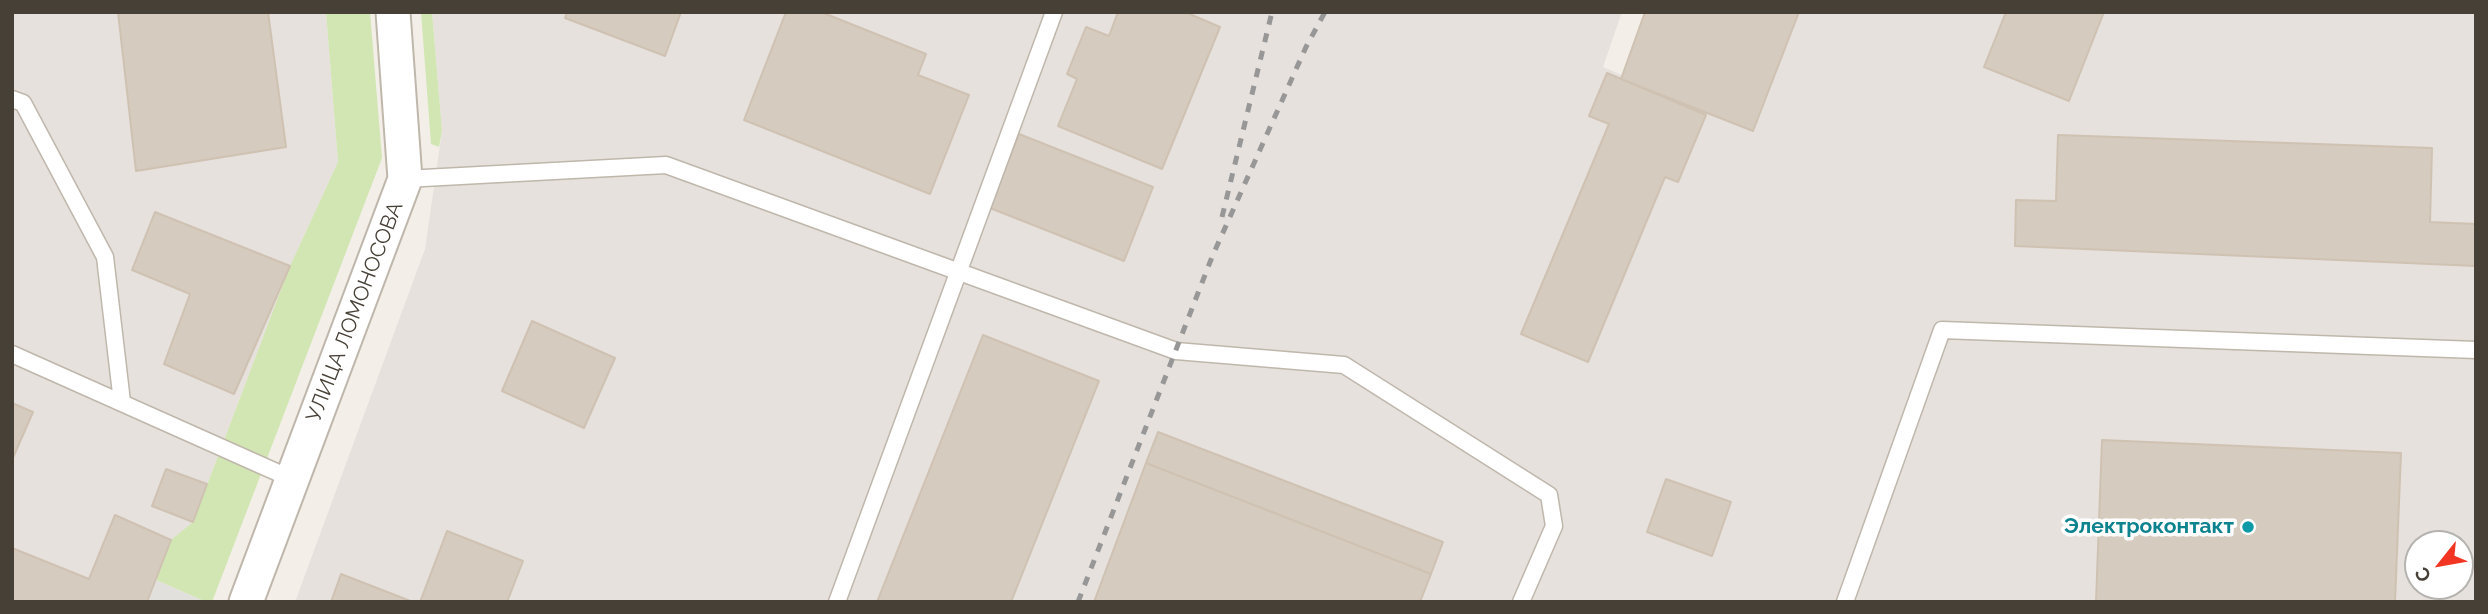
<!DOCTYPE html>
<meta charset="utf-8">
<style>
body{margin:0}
#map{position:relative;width:2488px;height:614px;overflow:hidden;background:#f3efe8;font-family:Raleway,sans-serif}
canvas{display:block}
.frame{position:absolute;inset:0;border:14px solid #474037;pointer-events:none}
.north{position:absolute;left:2404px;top:530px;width:70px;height:70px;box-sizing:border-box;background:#fff;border:2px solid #b5b3af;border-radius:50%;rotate:239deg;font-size:19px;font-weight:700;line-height:28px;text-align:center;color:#474037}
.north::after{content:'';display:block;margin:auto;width:24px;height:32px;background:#f13522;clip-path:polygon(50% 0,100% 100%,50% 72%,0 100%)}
</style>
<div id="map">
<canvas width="2488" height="614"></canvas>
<div class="frame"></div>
<div class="north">С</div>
</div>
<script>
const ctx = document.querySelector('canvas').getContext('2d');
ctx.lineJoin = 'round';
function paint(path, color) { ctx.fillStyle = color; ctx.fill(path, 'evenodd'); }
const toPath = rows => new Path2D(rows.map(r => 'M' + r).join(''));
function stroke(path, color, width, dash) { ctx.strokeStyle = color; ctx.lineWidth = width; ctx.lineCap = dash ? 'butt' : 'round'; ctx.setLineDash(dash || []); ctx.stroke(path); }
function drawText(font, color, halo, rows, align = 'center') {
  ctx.font = font + ' Raleway,sans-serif'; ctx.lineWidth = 7; ctx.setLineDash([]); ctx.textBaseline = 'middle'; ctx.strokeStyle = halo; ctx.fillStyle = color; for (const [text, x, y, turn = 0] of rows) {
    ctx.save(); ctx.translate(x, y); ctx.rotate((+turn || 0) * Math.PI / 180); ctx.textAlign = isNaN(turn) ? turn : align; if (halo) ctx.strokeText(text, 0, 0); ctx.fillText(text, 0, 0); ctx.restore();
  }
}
const industrial = toPath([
 [12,12,326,12,338,162,290,266,193,522,171,541,147,602,12,602],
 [432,12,1622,12,1603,67,1753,130,1799,12,2476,12,2475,602,295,602,425,249,442,131],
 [2418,544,2460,544,2460,586,2418,586]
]);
const green = toPath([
 [326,12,370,12,382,158,212,602,206,602,156,580,171,540,193,522,290,266,338,162],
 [421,12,432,12,442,131,439,147,431,144]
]);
const parking = toPath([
 [156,580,206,602,147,602]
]);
const building = toPath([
 [118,12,268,12,286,147,136,171,118,12],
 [567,12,681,12,665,56,565,18,567,12],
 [786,12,821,12,926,54,918,75,969,95,930,194,744,120,786,12],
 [1118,12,1185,12,1220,27,1162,169,1058,126,1077,79,1067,74,1086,27,1109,36,1118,12],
 [1645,12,1799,12,1753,131,1621,79,1645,12],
 [2006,12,2104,12,2069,101,1984,67,2006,12],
 [1607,73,1706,115,1678,182,1665,177,1588,362,1521,334,1609,124,1589,116,1607,73],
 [1019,134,1153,187,1124,261,990,208,1019,134],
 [2058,135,2432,148,2430,222,2476,224,2476,266,2015,246,2016,200,2056,201,2058,135],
 [155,212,290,266,234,394,164,364,190,294,132,270,155,212],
 [532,321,615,358,584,428,502,391,532,321],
 [983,335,1099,381,1011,602,877,602,983,335],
 [12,403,33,412,12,460,12,403],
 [1158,432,1443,542,1431,574,1146,463,1158,432],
 [2102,440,2401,453,2395,602,2096,602,2102,440],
 [1146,463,1431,574,1420,602,1094,602,1146,463],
 [166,469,207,484,193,522,152,506,166,469],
 [1666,479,1731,502,1712,556,1647,532,1666,479],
 [115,515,171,540,147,602,12,602,12,548,89,579,115,515],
 [447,531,523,561,507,602,420,602,447,531],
 [341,574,413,602,331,602,341,574]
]);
const lane = toPath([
 [12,99,23,103,105,257,122,402],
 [405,179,666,165,1176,351,1344,365,1549,495,1554,526,1521,602],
 [12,354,292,479],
 [837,602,1054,12],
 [1845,602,1942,330,2476,350]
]);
const street = toPath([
 [246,602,405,179,393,12]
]);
const rail = toPath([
 [1222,217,1272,12],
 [1078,602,1212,257,1306,47,1325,12]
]);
const markers = [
 [2248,527,7,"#0f9aa8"]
];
const streetNames = [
 ["УЛИЦА ЛОМОНОСОВА",355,312,-69]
];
const cultureNames = [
 ["Электроконтакт",2234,527]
];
paint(industrial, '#e6e1dd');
paint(green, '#d2e6b3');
paint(parking, '#e2e0dd');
paint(building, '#d5cbbe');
stroke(building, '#cfc2b2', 2);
stroke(lane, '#bfb7ab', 19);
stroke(street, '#bfb7ab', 37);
stroke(lane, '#fff', 16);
stroke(street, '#fff', 33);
stroke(rail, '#979797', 5, [9, 9]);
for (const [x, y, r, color] of markers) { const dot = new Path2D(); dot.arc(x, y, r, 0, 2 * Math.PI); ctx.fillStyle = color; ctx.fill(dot); stroke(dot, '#fff', 2.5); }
drawText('21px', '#474037', '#fff', streetNames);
drawText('bold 21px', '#0d838f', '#fff', cultureNames, 'right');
</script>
